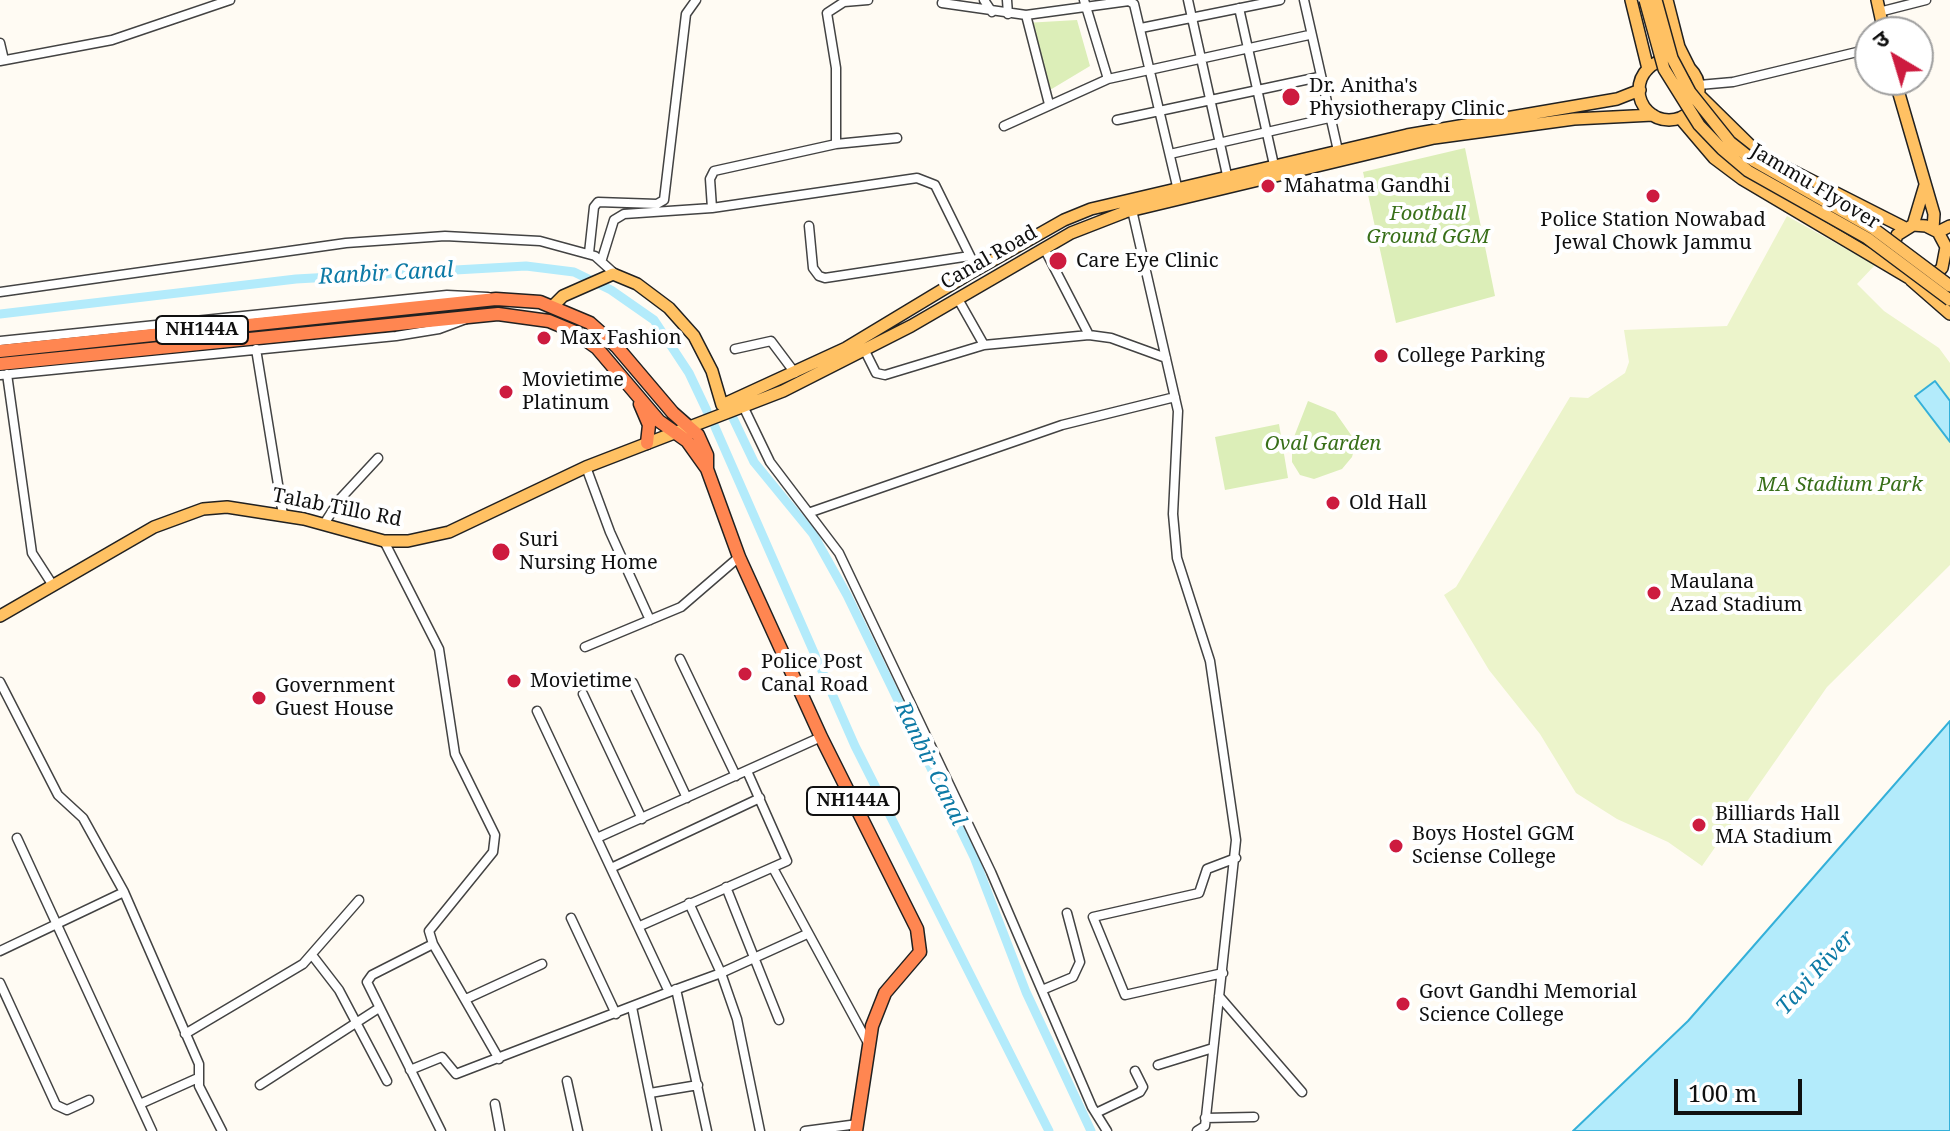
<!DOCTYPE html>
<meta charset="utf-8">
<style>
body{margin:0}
#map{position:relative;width:1950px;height:1131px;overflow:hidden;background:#fffbf3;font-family:"Noto Serif","Noto Sans Devanagari",serif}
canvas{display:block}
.north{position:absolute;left:1854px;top:16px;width:80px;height:80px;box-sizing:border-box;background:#fff;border:2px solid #9f9f9f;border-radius:50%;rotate:322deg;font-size:22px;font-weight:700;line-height:32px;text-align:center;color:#101010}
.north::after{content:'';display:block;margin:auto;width:28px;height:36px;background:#cd1b3f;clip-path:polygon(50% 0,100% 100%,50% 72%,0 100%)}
.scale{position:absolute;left:1674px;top:1079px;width:128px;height:36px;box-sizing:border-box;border:4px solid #101010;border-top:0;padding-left:10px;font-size:24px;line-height:28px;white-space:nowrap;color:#101010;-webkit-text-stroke:6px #fff;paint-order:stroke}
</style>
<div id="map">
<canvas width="1950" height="1131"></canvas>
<div class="north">उ</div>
<div class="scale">100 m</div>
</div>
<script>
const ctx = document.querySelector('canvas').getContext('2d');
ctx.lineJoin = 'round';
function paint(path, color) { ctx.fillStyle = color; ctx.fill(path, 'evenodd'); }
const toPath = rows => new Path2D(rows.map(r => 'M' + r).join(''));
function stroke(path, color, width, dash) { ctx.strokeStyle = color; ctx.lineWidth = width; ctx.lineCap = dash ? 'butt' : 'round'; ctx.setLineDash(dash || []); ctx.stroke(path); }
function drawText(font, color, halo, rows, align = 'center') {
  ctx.font = font + ' "Noto Serif",serif'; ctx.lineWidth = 8; ctx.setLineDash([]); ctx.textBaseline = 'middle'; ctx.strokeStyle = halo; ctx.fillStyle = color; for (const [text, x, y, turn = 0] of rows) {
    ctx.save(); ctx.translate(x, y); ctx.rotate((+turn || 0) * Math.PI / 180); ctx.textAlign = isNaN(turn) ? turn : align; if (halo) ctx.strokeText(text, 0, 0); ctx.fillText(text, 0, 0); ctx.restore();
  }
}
const green = toPath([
 [1077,20,1090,66,1045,93,1025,23],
 [1465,148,1495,296,1396,323,1363,172],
 [1308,401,1335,412,1356,442,1352,457,1342,469,1314,479,1300,475,1292,462,1292,442],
 [1279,424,1288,478,1225,490,1215,437]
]);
const pitch = toPath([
 [1787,216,1875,265,1857,284,1884,311,1939,348,1950,363,1950,565,1827,687,1702,866,1668,842,1617,819,1576,793,1540,734,1489,670,1444,595,1456,587,1570,397,1588,398,1625,373,1629,362,1624,330,1727,326]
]);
const water = toPath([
 [1935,381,1950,401,1950,442,1915,396,1935,381],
 [1950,721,1950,1131,1573,1131,1688,1021,1950,721]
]);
const canal = toPath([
 [0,314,296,279,526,266,574,272,611,290,654,320,689,373,707,411],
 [733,418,754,462,813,534,847,595,974,857,1026,992,1091,1131],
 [715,427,855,746,1049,1131]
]);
const minor = toPath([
 [984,0,992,12],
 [1007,0,1008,14],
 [1084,0,1108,79],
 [1188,0,1227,175],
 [1304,0,1339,155],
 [942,3,1026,15,1129,1,1134,4,1177,186],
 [1239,8,1274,165],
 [1879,12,1926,0],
 [1026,15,1049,104],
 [1141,28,1280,0],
 [0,43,4,60],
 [1857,52,1870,54],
 [0,61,112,40,230,0],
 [1699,85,1733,82,1857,52,1870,43],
 [1117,120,1319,77],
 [1004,126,1108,79,1309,35],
 [836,144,897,138],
 [1170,154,1329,118],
 [712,208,710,179,714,171,836,144,836,68,827,13,844,2,868,0],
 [1132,210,1178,411,1173,514,1177,558,1210,661,1236,840,1205,1126,1197,1131],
 [809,226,813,268,819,276,825,278,970,256],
 [1044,248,1089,335],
 [589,253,594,207,598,202,657,204,664,200,686,14,696,0],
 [602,259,614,220,624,214,712,208,917,178,935,185,977,270],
 [0,292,346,243,445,236,540,241,595,256,615,274],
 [958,299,984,345],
 [0,341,447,295,488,297],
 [256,349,283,515],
 [735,349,771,341,795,373],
 [864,349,876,373,885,375,984,345,1089,335,1111,338,1166,358],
 [7,374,32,553,52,584],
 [0,375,396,336,439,329,466,319],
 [743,406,770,462,839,553,991,872,1092,1107,1107,1131],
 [586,467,610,532,650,620],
 [811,512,1062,425,1175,397],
 [324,524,340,499,378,458],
 [384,541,439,649,455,754,495,835,493,852,429,931,433,944,499,1059],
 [585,647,681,607,739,557],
 [680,659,736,776],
 [0,682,58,795,83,818,124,892,199,1064,199,1086,222,1131],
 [633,683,687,798],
 [583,694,642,819],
 [537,711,669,992,721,973,737,1019,760,1131],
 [17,838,152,1131],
 [597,838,821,737],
 [611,868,760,798],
 [773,868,868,1043],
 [726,887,779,1020],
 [689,903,721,973,807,934],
 [571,918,616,1014],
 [640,926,787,861,747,771],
 [433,944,372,975,367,982,441,1131],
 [0,951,124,892],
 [312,955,339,990,387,1081],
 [1223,973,1125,995,1093,917,1199,893,1207,869,1236,858],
 [0,983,56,1105,67,1110,89,1100],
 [676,989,707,1131],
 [1042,990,1073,977,1080,962,1067,913],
 [1219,996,1302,1092],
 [466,999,542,964],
 [632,1007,657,1131],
 [185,1034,303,964,359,900],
 [1158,1065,1213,1048],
 [410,1070,442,1057,456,1074,669,992],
 [567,1081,578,1131],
 [260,1085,379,1008],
 [650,1093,698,1085],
 [140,1104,198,1078],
 [495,1104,500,1131],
 [1096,1113,1140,1092,1143,1087,1135,1071],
 [1205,1118,1254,1117],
 [805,1131,858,1124]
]);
const major = toPath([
 [1631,0,1648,69],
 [1667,0,1679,47,1689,67],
 [1877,0,1884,32],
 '1639 90a30 30 0 1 1 60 0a30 30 0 1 1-60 0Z',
 [1895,80,1934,214,1933,229],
 [1699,95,1759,154,1905,228],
 [1680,118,1714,158,1742,179,1909,278,1933,276,1942,268,1946,247,1938,232,1926,226,1913,225,1897,235,1891,253,1898,271],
 [1913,225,1925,185],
 [1938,232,1950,226],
 [1911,280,1950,314],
 [554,305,563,296,613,274,637,284,669,308,694,336,712,371,722,405,846,348,967,275,1064,220,1091,209,1407,135,1617,99,1640,90],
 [0,616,154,527,203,509,227,507,304,519,384,541,408,541,449,532,586,467,783,391,911,326,1071,233,1125,212,1434,138,1574,119,1653,115]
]);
const highway = toPath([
 [0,351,496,299,540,302,590,323,617,347,673,413,698,435,707,455,707,469],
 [0,364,498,314,549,321,573,331,597,348,659,421,687,441,707,469,739,557,821,737,917,929,920,952,885,993,872,1026,856,1131],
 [640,404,649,425,647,443]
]);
const majorBridge = toPath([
 [1645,0,1664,69,1699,125,1722,149,1748,171,1867,238,1950,300],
 [1656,0,1672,58,1690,92,1730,142,1754,161,1874,229,1950,286]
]);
const markers = [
 [1291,97,10,"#cd1b3f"],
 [1268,186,8,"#cd1b3f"],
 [1653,196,8,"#cd1b3f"],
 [1058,261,10,"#cd1b3f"],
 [544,338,8,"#cd1b3f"],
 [1381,356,8,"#cd1b3f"],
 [506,392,8,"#cd1b3f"],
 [1333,503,8,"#cd1b3f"],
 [501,552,10,"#cd1b3f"],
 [1654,593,8,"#cd1b3f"],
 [745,674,8,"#cd1b3f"],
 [514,681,8,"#cd1b3f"],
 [259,698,8,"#cd1b3f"],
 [1699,825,8,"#cd1b3f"],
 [1396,846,8,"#cd1b3f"],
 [1403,1004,8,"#cd1b3f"]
];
const shields = [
 [202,330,92],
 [853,801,92]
];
const shieldNames = [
 ["NH144A",202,330],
 ["NH144A",853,801]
];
const poiNames = [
 ["Dr. Anitha's",1309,86],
 ["Physiotherapy Clinic",1309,109],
 ["Mahatma Gandhi",1284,186],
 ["Police Station Nowabad",1653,220,"center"],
 ["Jewal Chowk Jammu",1653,243,"center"],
 ["Care Eye Clinic",1076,261],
 ["Max Fashion",560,338],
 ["College Parking",1397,356],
 ["Movietime",522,380],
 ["Platinum",522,403],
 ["Old Hall",1349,503],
 ["Suri",519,540],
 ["Nursing Home",519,563],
 ["Maulana",1670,582],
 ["Azad Stadium",1670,605],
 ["Police Post",761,662],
 ["Canal Road",761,685],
 ["Movietime",530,681],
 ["Government",275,686],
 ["Guest House",275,709],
 ["Billiards Hall",1715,814],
 ["MA Stadium",1715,837],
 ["Boys Hostel GGM",1412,834],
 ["Sciense College",1412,857],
 ["Govt Gandhi Memorial",1419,992],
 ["Science College",1419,1015]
];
const streetNames = [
 ["Jammu Flyover",1815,187,31],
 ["Canal Road",989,258,-30],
 ["Talab Tillo Rd",337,508,11]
];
const parkNames = [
 ["Football",1428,214],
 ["Ground GGM",1428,237],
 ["Oval Garden",1323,444],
 ["MA Stadium Park",1840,485]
];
const waterNames = [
 ["Ranbir Canal",386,274,-3],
 ["Ranbir Canal",930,764,64],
 ["Tavi River",1816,973,-48]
];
paint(green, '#dceeb8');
paint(pitch, '#ecf4cb');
paint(water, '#b3ebfb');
stroke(water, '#34b0d9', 2);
stroke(canal, '#b3ebfb', 9);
stroke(minor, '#434343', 11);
stroke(major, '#212121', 14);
stroke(highway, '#212121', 15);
stroke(minor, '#fff', 8);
stroke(major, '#ffc163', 11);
stroke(highway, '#ff8651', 12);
stroke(majorBridge, '#212121', 14, []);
stroke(majorBridge, '#ffc163', 11);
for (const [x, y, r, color] of markers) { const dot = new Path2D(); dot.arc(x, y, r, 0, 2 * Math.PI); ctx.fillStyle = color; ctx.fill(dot); stroke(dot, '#fff', 3); }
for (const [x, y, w] of shields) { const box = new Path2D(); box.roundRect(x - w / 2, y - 14, w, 28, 6); ctx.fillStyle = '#fff'; ctx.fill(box); stroke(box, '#101010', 2); }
drawText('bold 18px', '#101010', null, shieldNames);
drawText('20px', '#101010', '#fff', poiNames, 'left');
drawText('20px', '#101010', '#fff', streetNames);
drawText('italic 20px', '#386f19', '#fff', parkNames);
drawText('italic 22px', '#0d7aa6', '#fff', waterNames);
</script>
